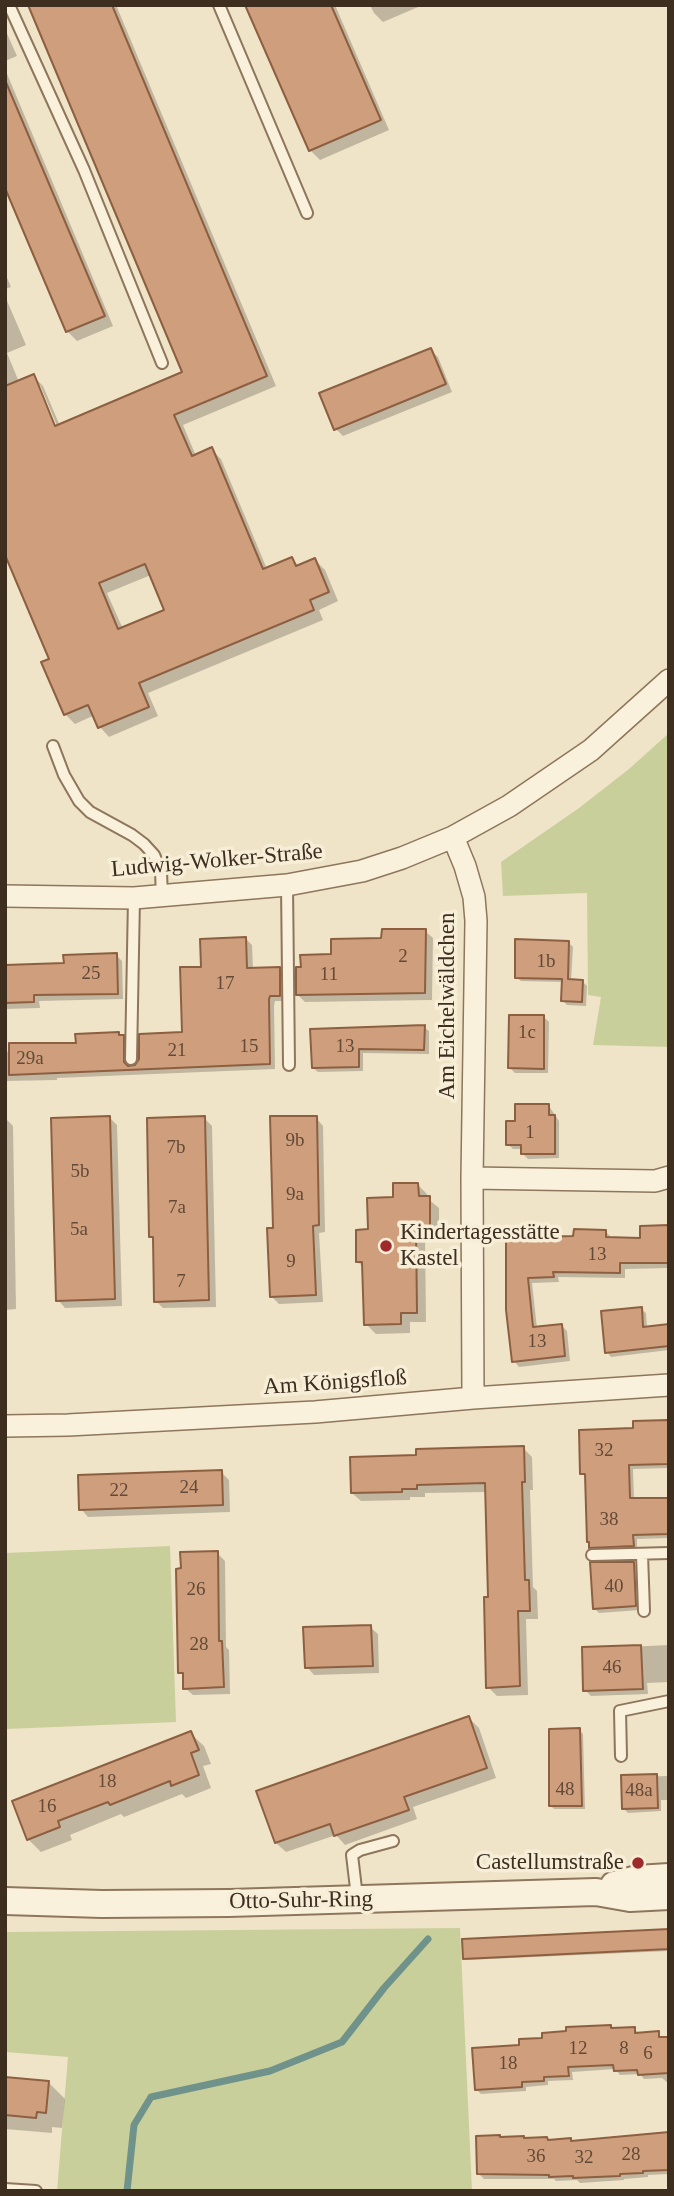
<!DOCTYPE html>
<meta charset="utf-8">
<style>
body{margin:0}
#map{position:relative;width:674px;height:2196px;overflow:hidden;background:#f0e4c8;font-family:Georgia,serif}
canvas{display:block}
.frame{position:absolute;inset:0;border:7px solid #3d2e20;pointer-events:none}
</style>
<div id="map">
<canvas width="674" height="2196"></canvas>
<div class="frame"></div>
</div>
<script>
const ctx = document.querySelector('canvas').getContext('2d');
ctx.lineJoin = 'round';
function paint(path, color) { ctx.fillStyle = color; ctx.fill(path, 'evenodd'); }
const toPath = rows => new Path2D(rows.map(r => 'M' + r).join(''));
function stroke(path, color, width, dash) { ctx.strokeStyle = color; ctx.lineWidth = width; ctx.lineCap = dash ? 'butt' : 'round'; ctx.setLineDash(dash || []); ctx.stroke(path); }
function drawText(font, color, halo, rows, align = 'center') {
  ctx.font = font + ' Georgia,serif'; ctx.lineWidth = 7; ctx.setLineDash([]); ctx.textBaseline = 'middle'; ctx.strokeStyle = halo; ctx.fillStyle = color; for (const [text, x, y, turn = 0] of rows) {
    ctx.save(); ctx.translate(x, y); ctx.rotate((+turn || 0) * Math.PI / 180); ctx.textAlign = isNaN(turn) ? turn : align; if (halo) ctx.strokeText(text, 0, 0); ctx.fillText(text, 0, 0); ctx.restore();
  }
}
const green = toPath([
 [669,733,669,1047,593,1045,601,997,588,995,587,893,503,896,501,862,579,808,629,769],
 [170,1546,176,1722,7,1729,5,1553],
 [460,1928,472,2191,57,2191,68,2057,5,2052,5,1932]
]);
const shadow = toPath([
 [30,5,116,5,276,386,183,425,196,456,211,449,221,459,267,569,292,559,299,566,315,560,325,570,338,601,319,610,323,620,148,693,158,716,109,737,100,727,95,715,75,724,65,714,51,660,5,550,5,296,26,345,7,353,19,382,33,376,43,386,60,426,184,373],
 [36,385,40,385,60,433,57,434],
 [151,575,166,611,123,629,107,593],
 [247,5,335,5,389,130,320,160,310,150],
 [370,5,423,5,383,22,374,13],
 [5,29,17,56,5,61],
 [5,69,113,326,77,341,67,331,5,183],
 [5,273,11,287,5,289],
 [430,350,438,357,452,392,343,436,336,429],
 [425,931,433,938,432,1000,305,1002,298,995,332,956,383,940],
 [246,939,252,945,253,970,279,969,285,975,286,1001,275,1001,274,1006,275,1069,57,1078,57,1080,5,1081,5,1052,77,1044,118,1034,129,1043,129,1067,132,1069,184,1034,202,968],
 [568,942,573,947,571,981,583,982,587,986,586,1006,567,1005,562,1000,563,982,521,981,516,977],
 [116,955,122,961,123,999,39,1001,40,1008,5,1009,5,967,65,965],
 [544,1017,549,1022,548,1073,515,1073,510,1068],
 [424,1027,429,1031,429,1054,363,1053,363,1071,318,1072,313,1068,312,1031],
 [549,1106,559,1121,559,1158,528,1159,523,1154,523,1149,513,1149,508,1144,517,1123],
 [5,1118,13,1126,16,1309,5,1310],
 [110,1118,117,1125,122,1306,65,1308,58,1300],
 [204,1118,212,1126,216,1307,163,1308,156,1301,155,1241,151,1237],
 [316,1118,323,1126,325,1232,319,1233,323,1302,279,1304,272,1297,275,1230],
 [418,1185,427,1194,427,1198,439,1208,439,1236,425,1236,426,1322,410,1322,410,1333,376,1334,366,1324,364,1268,357,1261,370,1231,395,1199],
 [669,1227,669,1268,625,1269,625,1278,558,1277,559,1282,532,1283,537,1328,561,1325,567,1331,570,1361,519,1367,514,1361,508,1239,575,1238,605,1231,611,1237,642,1239],
 [641,1309,646,1313,647,1328,669,1325,669,1350,611,1357,607,1352],
 [669,1419,669,1468,633,1469,634,1500,669,1499,669,1538,637,1539,637,1550,596,1552,591,1547,587,1478,582,1473,634,1430,661,1422,661,1420],
 [523,1448,532,1457,533,1490,530,1490,533,1587,537,1591,538,1619,526,1619,528,1695,497,1696,488,1687,490,1599,487,1492,425,1493,425,1497,410,1497,410,1500,361,1501,352,1493,417,1457],
 [221,1472,229,1480,230,1512,88,1517,81,1509],
 [217,1553,225,1561,226,1647,229,1650,230,1694,193,1695,185,1688,185,1677,180,1672],
 [634,1564,639,1568,640,1610,599,1613,594,1608],
 [370,1627,378,1634,379,1673,314,1675,307,1667],
 [669,1645,669,1682,647,1683,648,1694,591,1696,585,1690,583,1649],
 [469,1718,479,1728,496,1778,413,1807,417,1819,345,1845,336,1835,286,1852,276,1843],
 [579,1730,583,1734,585,1809,554,1809,550,1805],
 [190,1733,204,1746,211,1764,203,1766,211,1788,186,1798,182,1794,124,1817,121,1814,70,1835,72,1840,41,1852,28,1839],
 [669,1776,669,1800,661,1800,661,1811,628,1813,623,1808,623,1777],
 [669,1931,669,1951,467,1960,465,1958],
 [610,2026,614,2030,634,2029,640,2034,658,2033,663,2039,669,2038,669,2084,662,2078,644,2079,640,2074,620,2075,615,2069,572,2072,573,2080,548,2081,548,2085,526,2087,526,2091,481,2094,476,2089,521,2046],
 [49,2083,65,2099,62,2128,52,2127,52,2133,5,2129,5,2088],
 [669,2132,669,2174,648,2175,648,2177,624,2179,624,2180,580,2183,577,2180,556,2181,554,2179,484,2179,479,2174,502,2139,570,2140,573,2142]
]);
const stream = toPath([
 [127,2191,134,2125,151,2097,270,2071,342,2042,384,1988,428,1939]
]);
const building = toPath([
 [28,5,112,5,267,376,174,415,192,456,212,447,263,569,292,557,296,566,315,558,329,592,310,600,314,610,139,683,149,707,98,728,88,705,64,715,41,662,49,659,5,555,5,386,34,374,55,426,182,372,28,5],
 [145,564,164,610,118,629,99,583,145,564],
 [245,5,331,5,381,120,309,151,245,5],
 [5,80,105,316,66,332,5,188,5,80],
 [431,348,446,384,334,430,319,393,431,348],
 [382,929,426,929,425,993,296,995,296,967,301,967,300,955,331,954,331,939,381,938,382,929],
 [246,937,247,968,280,967,280,996,270,996,269,999,270,1064,9,1075,9,1043,76,1043,75,1034,119,1032,119,1035,124,1035,124,1062,128,1066,135,1065,139,1059,139,1034,182,1032,180,967,201,967,200,939,246,937],
 [515,939,569,941,568,979,583,980,582,1002,561,1001,562,979,515,978,515,939],
 [117,953,118,994,34,995,34,1002,5,1003,5,965,64,963,63,955,117,953],
 [509,1015,544,1015,544,1069,508,1068,509,1015],
 [425,1025,424,1050,359,1049,359,1067,312,1068,310,1029,425,1025],
 [515,1104,549,1104,549,1115,555,1115,555,1154,521,1154,521,1145,506,1145,506,1121,515,1121,515,1104],
 [110,1116,115,1299,56,1301,51,1118,110,1116],
 [205,1116,209,1300,154,1302,153,1237,149,1237,147,1118,205,1116],
 [270,1116,317,1116,319,1225,313,1226,316,1295,270,1297,267,1228,273,1228,270,1116],
 [393,1183,418,1183,419,1196,430,1196,430,1227,416,1227,417,1313,401,1313,401,1324,364,1325,362,1262,356,1262,356,1230,368,1229,367,1198,393,1197,393,1183],
 [669,1225,669,1263,620,1263,620,1273,553,1272,554,1277,528,1278,533,1327,562,1324,565,1356,512,1362,506,1310,506,1238,573,1236,574,1229,606,1230,606,1237,640,1238,640,1226,669,1225],
 [642,1307,643,1327,669,1324,669,1346,605,1353,601,1311,642,1307],
 [669,1420,669,1464,629,1465,630,1498,669,1498,669,1534,633,1535,634,1546,589,1548,589,1542,587,1542,585,1474,580,1474,579,1430,633,1428,633,1421,669,1420],
 [524,1446,525,1482,522,1482,525,1580,529,1580,530,1611,518,1611,520,1686,486,1688,484,1597,488,1597,485,1483,417,1485,417,1489,402,1489,402,1492,351,1493,350,1457,416,1455,416,1449,524,1446],
 [222,1470,223,1505,79,1510,78,1475,222,1470],
 [218,1551,219,1641,222,1641,224,1687,183,1689,183,1673,178,1673,176,1569,181,1568,180,1552,218,1551],
 [590,1562,634,1562,636,1606,593,1609,590,1562],
 [371,1625,373,1666,305,1668,303,1627,371,1625],
 [641,1645,643,1689,583,1691,582,1647,641,1645],
 [469,1716,487,1768,404,1797,409,1810,334,1836,330,1824,275,1843,256,1791,469,1716],
 [580,1728,582,1806,549,1806,549,1729,580,1728],
 [191,1731,199,1750,191,1753,199,1775,171,1786,170,1781,110,1805,108,1802,58,1821,60,1827,27,1840,12,1801,191,1731],
 [657,1774,658,1808,622,1809,621,1775,657,1774],
 [669,1929,669,1949,463,1959,462,1939,669,1929],
 [611,2025,611,2028,635,2027,635,2033,659,2031,659,2037,669,2037,669,2073,638,2075,637,2070,614,2071,613,2065,568,2067,569,2076,544,2077,544,2081,522,2082,522,2087,475,2090,472,2048,519,2045,519,2039,542,2038,542,2033,566,2031,566,2027,611,2025],
 [5,2077,49,2081,46,2113,37,2112,36,2118,5,2115,5,2077],
 [669,2132,669,2170,643,2171,643,2173,620,2174,620,2176,573,2178,573,2176,549,2177,549,2175,477,2174,476,2136,500,2135,500,2137,524,2136,524,2138,547,2137,548,2140,571,2138,571,2141,669,2132]
]);
const service = toPath([
 [9,5,84,170,162,363],
 [219,5,307,213],
 [53,746,64,775,79,801,90,812,132,835,144,844,154,855,161,872,162,896],
 [287,885,289,1065],
 [131,1059,134,898],
 [642,1554,644,1611],
 [592,1555,669,1553],
 [621,1756,620,1711,669,1701],
 [357,1897,352,1855,360,1850,393,1841],
 [5,2189,36,2191]
]);
const minor = toPath([
 [453,837,465,866,474,897,476,921,472,1178,473,1398],
 [5,896,134,898,287,885,362,871,402,858,453,837,509,806,591,750,669,680],
 [472,1178,655,1181,669,1177],
 [5,1426,68,1425,315,1412,473,1398,669,1385]
]);
const tertiary = toPath([
 [614,1885,637,1879,669,1877],
 [5,1901,102,1904,229,1903,596,1892,630,1898,669,1896]
]);
const markers = [
 [386,1246,7,"#9e2a2b"],
 [638,1863,7,"#9e2a2b"]
];
const numberNames = [
 ["2",403,957],
 ["1b",546,962],
 ["25",91,974],
 ["11",329,975],
 ["17",225,984],
 ["1c",527,1033],
 ["15",249,1047],
 ["13",345,1047],
 ["21",177,1051],
 ["29a",30,1059],
 ["1",530,1133],
 ["9b",295,1141],
 ["7b",176,1148],
 ["5b",80,1172],
 ["9a",295,1195],
 ["7a",177,1208],
 ["5a",79,1230],
 ["13",597,1255],
 ["9",291,1262],
 ["7",181,1282],
 ["13",537,1342],
 ["32",604,1451],
 ["24",189,1488],
 ["22",119,1491],
 ["38",609,1520],
 ["40",614,1587],
 ["26",196,1590],
 ["28",199,1645],
 ["46",612,1668],
 ["18",107,1782],
 ["48",565,1790],
 ["48a",639,1791],
 ["16",47,1807],
 ["12",578,2049],
 ["8",624,2049],
 ["6",648,2054],
 ["18",508,2064],
 ["28",631,2155],
 ["36",536,2157],
 ["32",584,2158]
];
const streetNames = [
 ["Ludwig-Wolker-Straße",217,861,-5],
 ["Am Eichelwäldchen",448,1006,-90],
 ["Am Königsfloß",335,1383,-4],
 ["Otto-Suhr-Ring",301,1901,-1]
];
const poiNames = [
 ["Kindertagesstätte",400,1233],
 ["Kastel",400,1259],
 ["Castellumstraße",624,1863,"right"]
];
paint(green, '#c9cf9b');
paint(shadow, '#0003');
stroke(stream, '#6f938a', 7);
paint(building, '#cf9f7d');
stroke(building, '#8d5f41', 2);
stroke(service, '#8d765c', 14);
stroke(minor, '#8d765c', 24);
stroke(tertiary, '#8d765c', 30);
stroke(service, '#faf1dc', 10);
stroke(minor, '#faf1dc', 21);
stroke(tertiary, '#faf1dc', 26);
for (const [x, y, r, color] of markers) { const dot = new Path2D(); dot.arc(x, y, r, 0, 2 * Math.PI); ctx.fillStyle = color; ctx.fill(dot); stroke(dot, '#f7eed8', 2.5); }
drawText('19px', '#624a37', null, numberNames);
drawText('23px', '#3d2e20', '#f7eed8', streetNames);
drawText('23px', '#3d2e20', '#f7eed8', poiNames, 'left');
</script>
